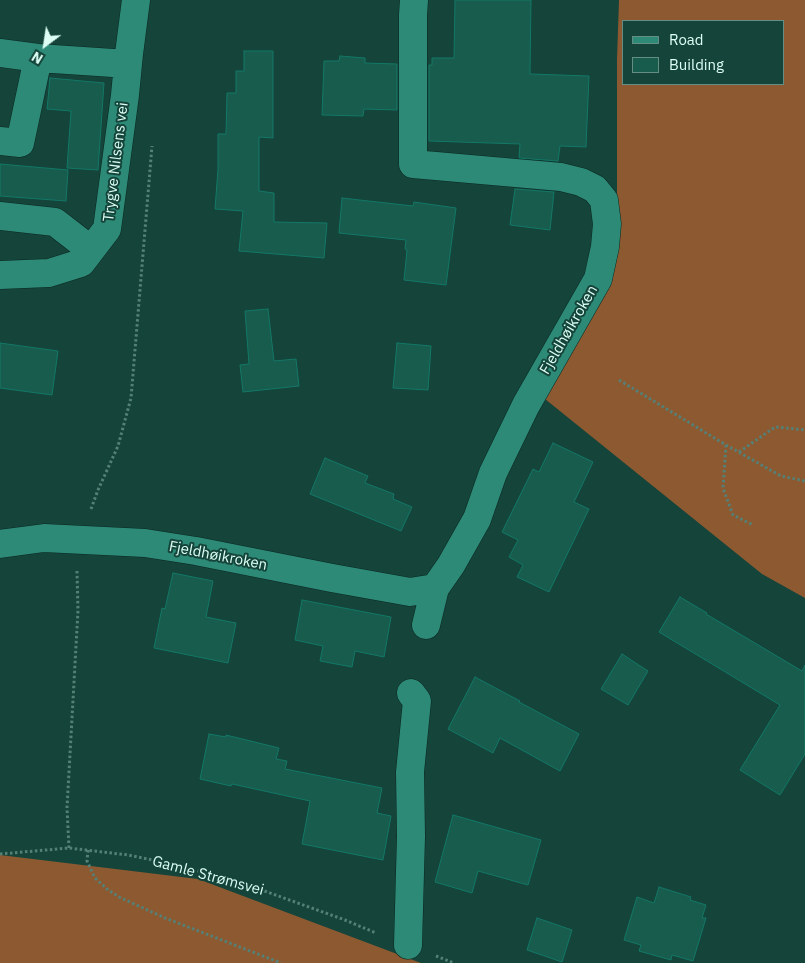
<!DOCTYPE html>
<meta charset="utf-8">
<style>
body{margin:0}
#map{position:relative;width:805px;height:963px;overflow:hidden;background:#14443a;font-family:"IBM Plex Sans",sans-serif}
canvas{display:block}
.legend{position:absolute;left:622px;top:20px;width:162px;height:65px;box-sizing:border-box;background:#14443a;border:1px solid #648e84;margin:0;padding:6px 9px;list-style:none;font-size:15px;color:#dcfef4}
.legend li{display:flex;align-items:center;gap:10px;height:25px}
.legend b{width:25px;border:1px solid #648e84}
.north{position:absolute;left:20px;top:20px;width:50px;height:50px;-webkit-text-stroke:4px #14443a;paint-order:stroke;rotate:211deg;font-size:14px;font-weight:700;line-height:20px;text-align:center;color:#dcfef4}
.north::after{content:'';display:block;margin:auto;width:18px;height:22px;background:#dcfef4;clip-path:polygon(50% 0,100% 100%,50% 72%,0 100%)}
</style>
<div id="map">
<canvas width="805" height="963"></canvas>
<ul class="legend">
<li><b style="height:6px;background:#2d8a77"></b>Road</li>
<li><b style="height:14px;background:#185c4e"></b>Building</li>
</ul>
<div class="north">N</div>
</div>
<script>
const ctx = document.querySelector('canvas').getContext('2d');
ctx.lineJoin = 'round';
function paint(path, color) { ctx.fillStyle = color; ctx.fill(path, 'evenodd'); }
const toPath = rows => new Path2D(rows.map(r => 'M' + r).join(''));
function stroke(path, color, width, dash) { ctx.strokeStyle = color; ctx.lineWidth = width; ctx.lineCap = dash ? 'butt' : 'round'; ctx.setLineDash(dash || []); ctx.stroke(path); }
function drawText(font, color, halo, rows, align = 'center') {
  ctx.font = font + ' "IBM Plex Sans",sans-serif'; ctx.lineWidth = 4; ctx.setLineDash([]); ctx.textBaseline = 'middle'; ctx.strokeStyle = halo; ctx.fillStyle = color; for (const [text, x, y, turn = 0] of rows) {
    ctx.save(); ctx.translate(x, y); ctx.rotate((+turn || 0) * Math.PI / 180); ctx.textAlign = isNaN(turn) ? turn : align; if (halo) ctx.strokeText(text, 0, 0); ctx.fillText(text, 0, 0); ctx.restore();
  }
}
const forest = toPath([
 [619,0,805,0,805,598,762,574,545,399,581,331,617,220,617,59],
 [624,21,784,21,784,84,624,84],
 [0,855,198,879,421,963,0,963]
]);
const building = toPath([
 [455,0,531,0,530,74,589,76,586,147,560,146,558,161,519,158,520,144,429,141,429,65,432,65,432,58,454,58,455,0],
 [244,51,273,51,273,138,259,137,259,191,274,193,274,222,327,223,324,258,239,251,243,211,215,209,218,169,218,134,226,134,227,93,236,93,236,71,244,71,244,51],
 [340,56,365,58,365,63,397,64,397,110,364,109,363,116,322,115,324,61,339,61,340,56],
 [50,78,104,83,98,170,67,168,71,111,47,109,50,78],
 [0,164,68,170,66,201,0,196,0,164],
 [515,189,554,192,550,230,510,225,515,189],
 [342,198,413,206,414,202,456,208,446,285,404,280,407,250,405,249,406,240,339,233,342,198],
 [268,309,274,361,296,359,299,386,243,392,240,365,249,364,245,311,268,309],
 [0,343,58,351,52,395,0,388,0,343],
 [397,343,431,346,428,390,393,388,397,343],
 [553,443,593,462,574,502,589,509,549,592,517,577,523,565,509,557,518,540,502,532,533,469,539,472,553,443],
 [325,458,368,476,365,483,394,494,393,499,412,507,401,531,310,494,325,458],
 [173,573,213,581,206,617,236,623,228,663,154,648,162,608,165,609,173,573],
 [680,597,707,613,706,614,802,671,805,665,805,754,780,795,740,770,780,705,659,632,680,597],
 [302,600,391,617,384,657,355,651,352,667,320,661,323,646,295,640,302,600],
 [622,654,648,671,628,705,601,689,622,654],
 [475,677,520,701,519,702,579,734,560,771,500,738,493,753,448,729,475,677],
 [209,734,226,737,226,735,279,748,276,759,287,761,285,769,382,788,377,813,391,816,383,860,302,844,310,801,232,784,231,786,200,779,209,734],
 [453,815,541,840,528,885,478,871,472,893,435,882,453,815],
 [659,887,691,897,690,900,706,905,702,918,706,918,693,961,672,955,671,960,639,951,641,945,624,940,637,897,654,903,659,887],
 [537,918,572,930,562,962,527,950,537,918]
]);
const path = toPath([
 [619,380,726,445,781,476,805,481],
 [726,445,723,488,733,515,753,525],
 [739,452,775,427,805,430],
 [91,509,98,490,118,446,131,398,152,146],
 [69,848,67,808,78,610,77,571],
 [88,850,87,861,95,878,107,889,119,897,165,918,281,963],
 [0,854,69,848,128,855,177,865,245,884,345,920,376,933],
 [436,956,454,963]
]);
const minor = toPath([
 [0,53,38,58,128,64],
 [0,141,20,143,38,58],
 [0,216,55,222,91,250],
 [0,275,49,273,81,263,107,229,125,95,129,54,136,0],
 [0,544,44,538,145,543,196,551,332,578,410,592,435,588,451,565,477,519,493,473,526,405,598,279,605,247,607,224,604,200,595,189,581,182,561,177,413,164,413,15,414,0],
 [426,625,435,588],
 [408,945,411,836,410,772,417,701,411,693]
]);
const streetNames = [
 ["Trygve Nilsens vei",116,162,-83],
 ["Fjeldhøikroken",569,330,-60],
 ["Fjeldhøikroken",218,556,11],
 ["Gamle Strømsvei",208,876,15]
];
paint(forest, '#8d5931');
paint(building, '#185c4e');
stroke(building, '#137866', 1);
stroke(minor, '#0b2822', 29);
stroke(path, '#558076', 3, [2.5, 2.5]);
stroke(minor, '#2d8a77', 28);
drawText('15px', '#dcfef4', '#14443a', streetNames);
</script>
